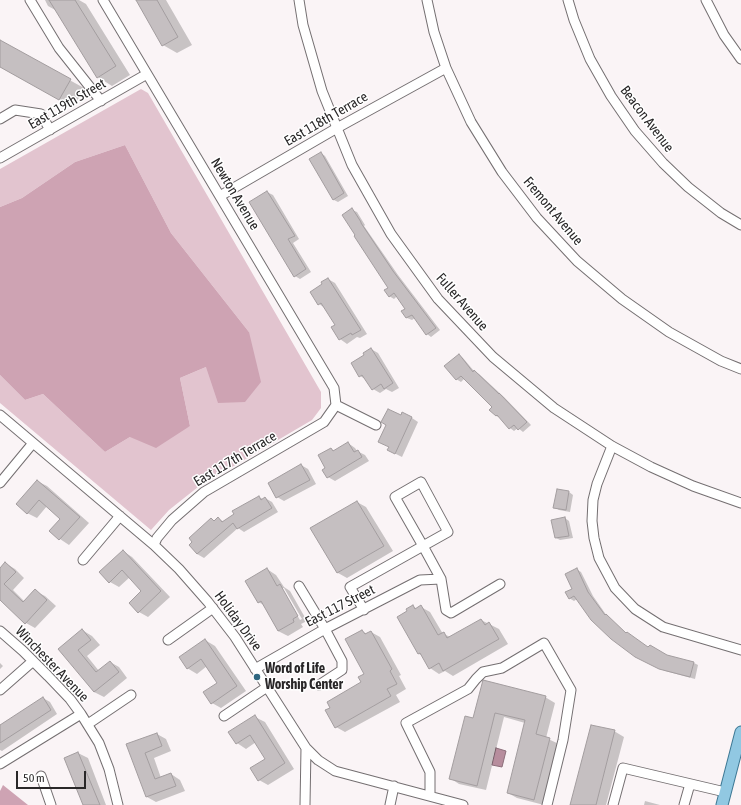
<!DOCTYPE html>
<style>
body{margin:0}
#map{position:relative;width:741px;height:805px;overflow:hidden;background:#faf4f6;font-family:"Asap Condensed",sans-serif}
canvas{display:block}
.scale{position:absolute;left:16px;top:771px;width:70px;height:18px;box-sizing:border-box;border:2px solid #292728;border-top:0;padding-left:5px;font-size:12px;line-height:14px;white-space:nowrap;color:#292728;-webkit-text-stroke:3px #fff;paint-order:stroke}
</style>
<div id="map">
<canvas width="741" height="805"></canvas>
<div class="scale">50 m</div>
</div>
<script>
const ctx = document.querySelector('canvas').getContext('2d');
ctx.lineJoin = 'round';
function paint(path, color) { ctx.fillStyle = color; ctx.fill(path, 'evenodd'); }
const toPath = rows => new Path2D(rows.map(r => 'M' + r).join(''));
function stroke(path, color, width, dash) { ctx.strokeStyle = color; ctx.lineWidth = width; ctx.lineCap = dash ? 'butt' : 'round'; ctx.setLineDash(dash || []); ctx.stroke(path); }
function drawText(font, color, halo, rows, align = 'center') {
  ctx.font = font + ' "Asap Condensed",sans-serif'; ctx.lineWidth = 3; ctx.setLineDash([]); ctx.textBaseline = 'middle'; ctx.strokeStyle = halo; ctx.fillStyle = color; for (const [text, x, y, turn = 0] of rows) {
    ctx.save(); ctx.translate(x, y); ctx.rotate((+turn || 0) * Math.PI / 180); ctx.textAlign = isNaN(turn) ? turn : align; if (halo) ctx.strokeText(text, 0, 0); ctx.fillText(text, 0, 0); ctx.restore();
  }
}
const green = toPath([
 [141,89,148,93,321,392,321,408,312,420,198,487,169,510,151,530,0,403,0,375,25,400,43,394,105,452,130,437,190,426,180,378,206,367,249,332,171,233,125,145,75,162,22,198,0,207,0,169]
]);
const forest = toPath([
 [125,145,171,233,249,332,261,382,245,402,218,403,206,367,180,378,190,426,156,448,130,437,105,452,43,394,25,400,0,375,0,207,22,198,75,162],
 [3,785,28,805,0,805,0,791]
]);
const water = toPath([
 [496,748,506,751,502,767,492,765,496,748]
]);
const shadow = toPath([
 [45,0,79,0,86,4,130,75,112,86,98,77,57,11,48,6],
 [137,0,166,0,192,45,177,53,163,45],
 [0,42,84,88,74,107,0,67],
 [321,153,325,156,348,196,338,202,334,200,310,160],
 [267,192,273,195,299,239,293,243,311,272,300,279,295,276],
 [352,210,357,212,365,225,364,226,398,275,440,330,431,337,427,334,415,318,412,320,407,318,403,311,406,309,397,296,394,299,389,296,390,288],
 [328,279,335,283,367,334,360,338,357,337,347,344,340,339,332,327,336,325,325,308,319,304,323,284],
 [371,349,378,353,399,388,392,392,386,389,380,393,373,389,367,380,360,376,365,356],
 [459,355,463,358,474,371,479,374,504,397,531,425,523,432,518,428,514,431,510,428,501,418,496,416,494,407,465,378,461,382,456,379],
 [401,416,412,418,418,422,402,457,388,450],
 [348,443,355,448,357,451,365,455,369,461,335,481,328,477,327,468,331,449,335,451],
 [301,465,308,469,316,484,284,501,277,497],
 [37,481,47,486,89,523,69,545,60,539,50,531,62,518,47,506,37,518,27,513],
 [569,492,573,495,570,512,559,510,554,507],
 [259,497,263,499,265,498,272,502,278,512,244,532,238,528,204,558,197,554,211,519,215,521,218,518,224,522],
 [357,502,366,507,393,551,347,578,338,573,312,529],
 [565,518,569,521,573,538,560,540,556,538],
 [123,551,132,557,170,597,148,617,139,612,143,591,130,577,119,587,110,582],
 [5,563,15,569,24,578,13,590,25,602,35,591,45,596,56,606,35,628,26,623,0,599,0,569],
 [267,569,276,575,284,587,290,591,307,621,301,624,303,627,288,636,278,631,264,605,258,602],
 [281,588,284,588,302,619,300,620],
 [576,569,581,572,593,596,607,616,627,634,649,648,667,656,694,663,698,665,695,679,665,671,641,659,577,599,574,601,569,598,574,589],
 [413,606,417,609,421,607,430,612,443,634,451,637,481,620,499,629,508,644,453,676,445,671,439,674,430,668,423,656,419,654,398,617,409,612],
 [82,630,92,636,100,645,87,656,99,671,110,662,119,667,127,678,104,697,94,692,60,649],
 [362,631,367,634,371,632,380,637,401,675,399,676,406,689,396,695,400,702,345,732,336,727,332,708,363,683,366,674],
 [205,640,215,646,246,691,221,708,212,703,219,683,207,666,197,674,187,668],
 [0,663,3,666,0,669],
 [545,697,555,703,546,738,559,744,544,805,517,798,508,793,525,723,504,717,486,790,459,784,450,778,473,719],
 [43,698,50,702,57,714,2,751,0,750,0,726],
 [255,717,265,722,294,769,268,785,259,780,267,759,256,742,246,749,237,743],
 [614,731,624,737,606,805,571,805],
 [157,734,166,739,171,751,154,758,161,778,171,774,180,780,185,791,156,802,147,797,127,745],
 [78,753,88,758,106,805,84,805],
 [645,801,660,805,644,805]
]);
const building = toPath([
 [49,0,75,0,116,66,97,78,49,0],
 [136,0,157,0,178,37,162,46,136,0],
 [0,40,71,79,59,100,0,67,0,40],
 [321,152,344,193,333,200,309,159,321,152],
 [267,191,295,236,288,239,306,269,294,277,249,202,267,191],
 [352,208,361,222,361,223,393,271,436,328,426,335,412,315,406,318,401,311,405,309,394,293,389,297,384,290,388,288,354,236,355,235,342,215,352,208],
 [328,278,361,330,352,335,351,333,339,340,331,327,335,325,321,303,318,305,310,292,322,284,321,282,328,278],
 [371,348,393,383,384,389,381,384,372,390,362,375,359,377,351,363,364,355,363,353,371,348],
 [459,354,473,372,474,370,499,394,499,393,527,422,518,430,514,425,509,429,497,415,496,416,489,410,492,407,461,376,456,380,444,366,459,354],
 [388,409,401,415,402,412,412,417,395,454,387,450,389,447,378,442,386,425,381,422,388,409],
 [348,442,354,452,358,450,362,457,327,478,322,470,325,468,318,455,331,448,333,451,348,442],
 [301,464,310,480,276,498,268,483,301,464],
 [37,480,80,517,59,540,49,531,60,519,39,500,27,514,16,504,37,480],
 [557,489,569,491,566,510,553,508,557,489],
 [259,496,261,500,265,497,272,508,237,529,233,523,197,554,189,545,192,542,189,538,211,518,214,521,218,517,222,522,234,514,232,511,259,496],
 [357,501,384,546,337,573,310,528,357,501],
 [565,517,569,536,555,538,551,520,565,517],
 [123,550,161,591,138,613,129,603,141,591,122,570,109,583,99,572,123,550],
 [5,562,16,572,4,584,23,602,35,589,47,600,25,624,0,600,0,568,5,562],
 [267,568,277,586,280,584,298,616,293,619,294,622,278,631,261,601,258,603,245,581,267,568],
 [577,568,588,592,605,615,606,614,626,633,627,632,648,647,650,645,667,655,694,662,690,677,659,669,635,657,611,639,591,620,574,596,569,599,565,592,572,589,565,574,577,568],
 [413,605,415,609,421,605,438,635,444,632,447,638,481,619,485,625,489,622,499,639,443,671,439,663,429,669,420,653,418,654,397,617,407,611,406,609,413,605],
 [82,629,91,640,78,650,96,672,110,661,119,672,94,692,58,649,82,629],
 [362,630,365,634,371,631,392,669,390,671,397,684,387,689,391,696,335,728,325,710,330,708,327,702,361,682,358,677,364,674,345,639,362,630],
 [205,639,237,686,211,704,203,692,217,683,201,659,187,669,179,657,205,639],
 [483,680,546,696,536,734,550,738,534,800,507,793,525,720,495,713,477,786,449,779,465,716,473,718,483,680],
 [43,697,51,710,0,743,0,725,43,697],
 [255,715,285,763,258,781,250,768,265,759,250,735,236,744,228,732,255,715],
 [591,725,615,730,596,805,570,805,591,725],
 [157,733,162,746,145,753,155,779,171,773,176,786,146,797,126,744,157,733],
 [78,752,100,805,83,805,64,758,78,752]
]);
const minor = toPath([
 [30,0,59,48,101,101],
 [103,0,334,388,336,405],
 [299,0,303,25,322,91,352,165,391,234,438,299,493,357,554,408,612,446,651,467,693,486,741,503],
 [427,0,434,32,446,68,471,122,502,172,537,218,577,261,622,299,669,332,721,361,741,369],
 [568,0,574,20,590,59,611,96,635,131,663,163,688,187,721,213,741,225],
 [706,0,724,35,741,59],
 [0,119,15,110,41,114,50,130],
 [0,158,147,74],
 [220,196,337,128,446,68],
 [336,405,376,425],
 [0,415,154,545,179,569,208,602,235,637,306,748,318,760,335,771,463,805],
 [612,446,597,484,593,500,592,521,594,538,599,558,615,588,635,609,663,627,741,650],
 [421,482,448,532,423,546,395,497,421,482],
 [0,483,33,443],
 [154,545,157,538,172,520,204,492,324,422,336,405],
 [83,560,120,516],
 [299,586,325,629,342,661,342,670,319,685],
 [364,610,350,587,423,546,441,579,446,610,451,613,500,584],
 [0,631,23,651,48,676,70,699,81,714,99,743,109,769,118,805],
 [168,640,213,608],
 [255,669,325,629,420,580,441,579],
 [0,690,33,661],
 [224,716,267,687],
 [88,724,131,695],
 [0,764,81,714],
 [41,776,51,805],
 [430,796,430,772,406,723,468,689,476,679,483,672,502,668,544,643,571,690,563,740,547,805],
 [305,805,306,748],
 [390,805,394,786],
 [613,805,623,768,725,792],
 [684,805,690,784]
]);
const major = toPath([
 [722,805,741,732]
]);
const markers = [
 [257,677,4,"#2f6781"]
];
const streetNames = [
 ["East 119th Street",67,104,-30],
 ["East 118th Terrace",326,119,-30],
 ["Beacon Avenue",647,119,53],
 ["Newton Avenue",235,194,59],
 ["Fremont Avenue",553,211,50],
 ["Fuller Avenue",462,302,49],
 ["East 117th Terrace",235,459,-31],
 ["East 117 Street",340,606,-27],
 ["Holiday Drive",238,621,54],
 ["Winchester Avenue",52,664,46]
];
const poiNames = [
 ["Word of Life",265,669],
 ["Worship Center",265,685]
];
paint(green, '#e2c4cf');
paint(forest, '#cea3b3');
paint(water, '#b78d9d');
stroke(water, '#8c6e7a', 1);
paint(shadow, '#0003');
paint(building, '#c5bfc1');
stroke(building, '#a39d9f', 1);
stroke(minor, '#746f71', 11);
stroke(major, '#3d7894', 13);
stroke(minor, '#fff', 9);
stroke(major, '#91c8e2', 11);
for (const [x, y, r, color] of markers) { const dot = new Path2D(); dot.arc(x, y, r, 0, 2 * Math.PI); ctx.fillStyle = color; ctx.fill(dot); stroke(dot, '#fff', 1.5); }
drawText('14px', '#292728', '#fff', streetNames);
drawText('bold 14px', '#292728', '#fff', poiNames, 'left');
</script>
